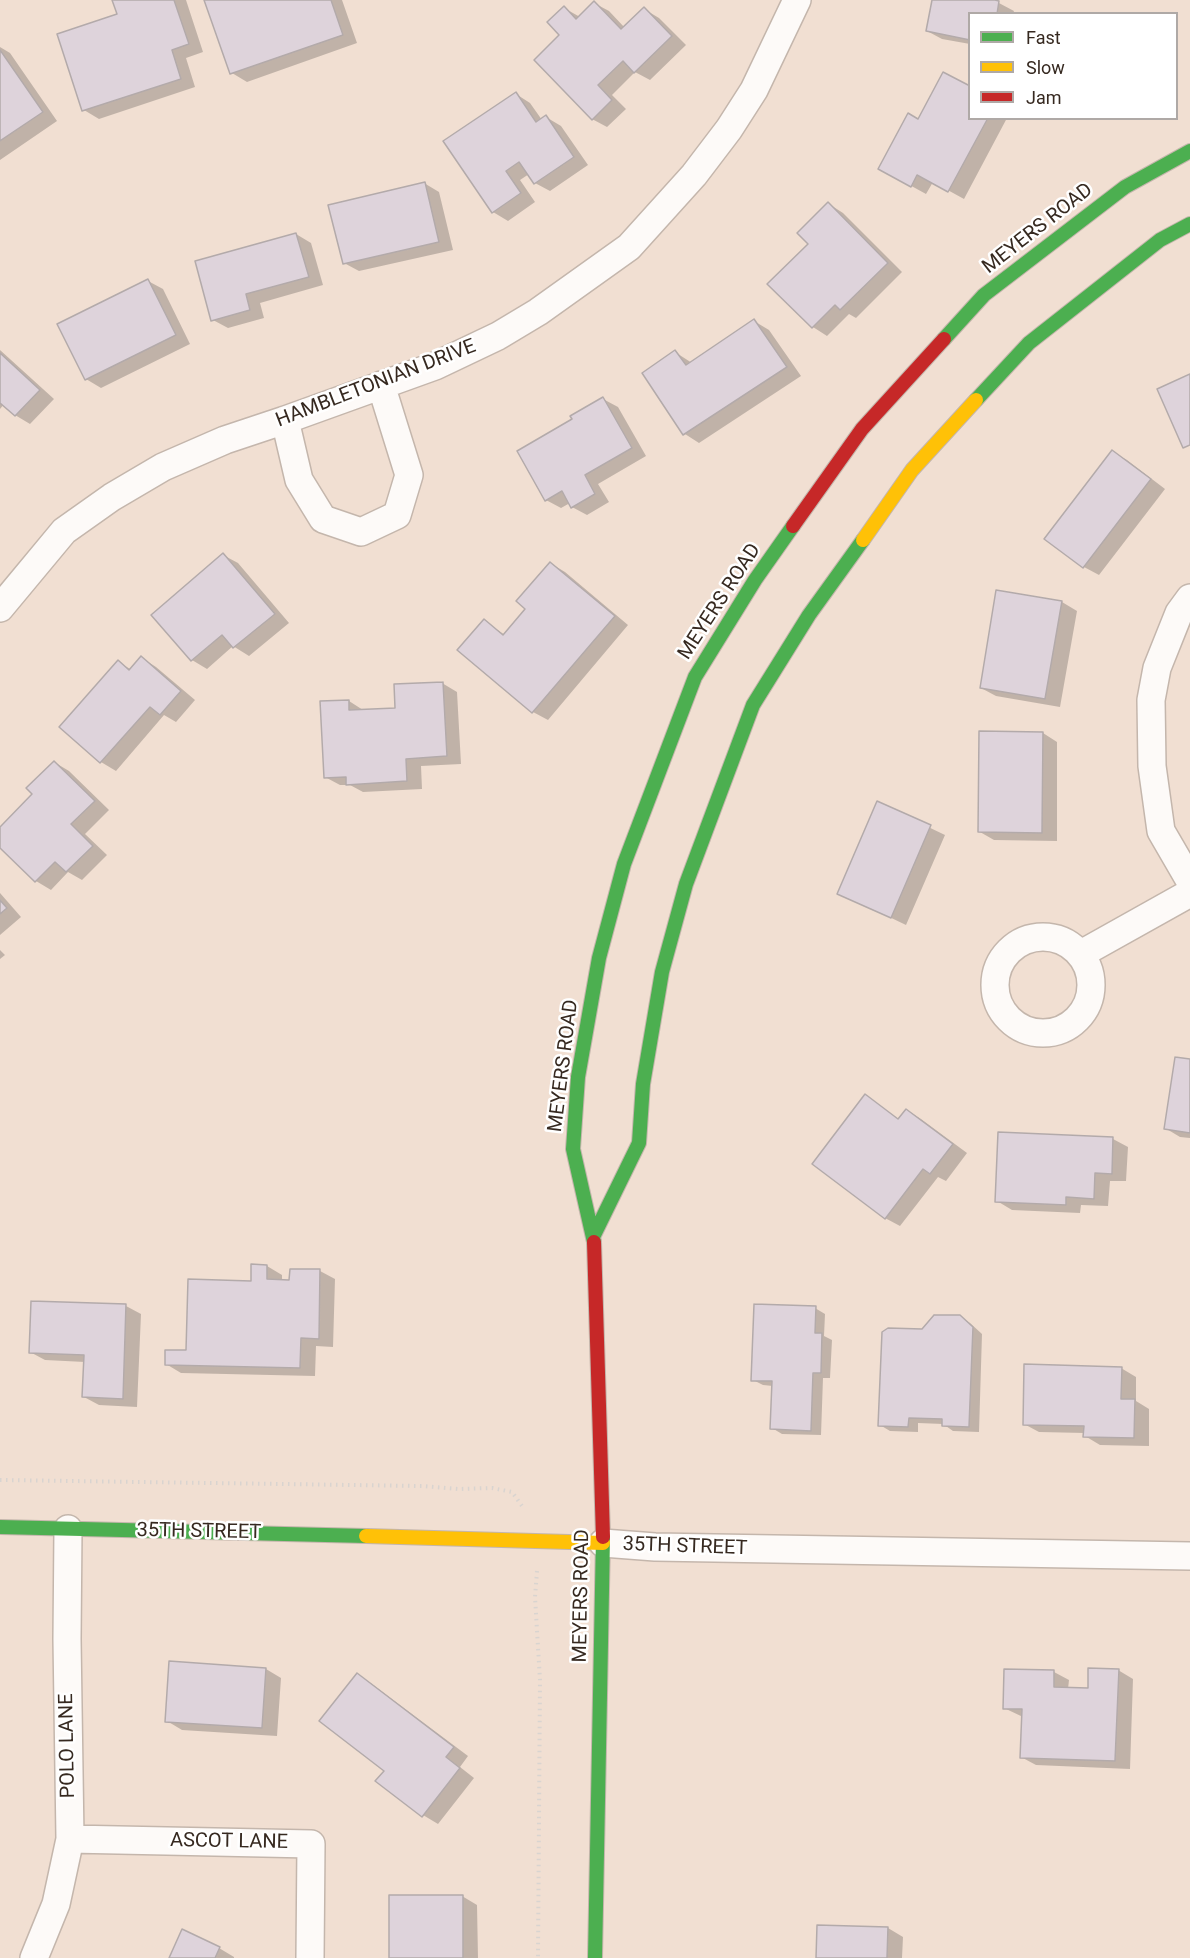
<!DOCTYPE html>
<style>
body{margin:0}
#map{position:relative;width:1190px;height:1958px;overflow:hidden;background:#f1dfd2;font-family:Roboto,sans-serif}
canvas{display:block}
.legend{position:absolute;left:968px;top:12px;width:210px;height:108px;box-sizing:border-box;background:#fff;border:2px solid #afa9a6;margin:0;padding:8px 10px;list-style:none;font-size:18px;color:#362920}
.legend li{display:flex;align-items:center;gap:12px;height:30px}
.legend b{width:30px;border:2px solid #afa9a6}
</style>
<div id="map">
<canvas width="1190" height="1958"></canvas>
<ul class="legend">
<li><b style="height:8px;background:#4caf50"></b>Fast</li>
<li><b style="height:8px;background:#ffc107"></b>Slow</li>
<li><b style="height:8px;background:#c62828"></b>Jam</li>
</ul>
</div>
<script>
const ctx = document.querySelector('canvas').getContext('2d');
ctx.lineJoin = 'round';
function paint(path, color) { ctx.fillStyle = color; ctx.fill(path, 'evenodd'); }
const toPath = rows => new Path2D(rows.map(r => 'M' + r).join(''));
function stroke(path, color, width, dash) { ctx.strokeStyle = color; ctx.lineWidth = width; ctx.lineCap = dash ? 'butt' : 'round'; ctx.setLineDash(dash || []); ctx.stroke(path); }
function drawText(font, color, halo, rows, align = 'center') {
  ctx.font = font + ' Roboto,sans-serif'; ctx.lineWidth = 5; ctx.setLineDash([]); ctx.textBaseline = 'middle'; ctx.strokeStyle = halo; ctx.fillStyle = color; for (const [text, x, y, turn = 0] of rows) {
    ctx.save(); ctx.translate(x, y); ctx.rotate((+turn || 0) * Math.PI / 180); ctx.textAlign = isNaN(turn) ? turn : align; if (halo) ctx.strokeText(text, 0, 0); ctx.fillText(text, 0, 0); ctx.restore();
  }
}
const shadow = toPath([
 [114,0,186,0,203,52,186,58,195,87,99,119,84,110,119,15],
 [206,0,342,0,357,43,247,82,232,73],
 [933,0,997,0,997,2,1014,11,1013,14,970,14,970,44,942,39,927,31],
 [594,3,609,11,625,28,644,9,659,18,686,45,650,80,635,72,612,95,626,109,607,127,592,119,561,35,564,8,580,17],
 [0,47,10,53,57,121,0,160],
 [516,94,530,103,542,120,546,117,561,126,588,165,550,191,535,183,529,174,520,180,535,202,508,221,493,212],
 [970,118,1007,118,964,199,933,182,926,194,895,177,918,121],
 [424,183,439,192,453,250,359,271,344,263],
 [829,204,843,213,902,272,856,318,849,314,827,336,813,327,810,244],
 [296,234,311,243,323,285,260,303,264,318,228,328,213,320],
 [148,281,163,289,190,344,101,388,86,379],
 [754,321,769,330,801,376,699,443,685,434,644,373,675,352,692,363],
 [0,350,54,399,30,424,15,415,4,404,0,409],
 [603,399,618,407,646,456,598,484,609,502,587,515,572,507,570,503,561,508,546,500,574,420],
 [1112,452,1127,460,1165,489,1099,575,1084,567,1046,538],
 [223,555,238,563,289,623,249,656,233,646,207,669,192,660],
 [550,563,565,572,628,625,548,720,533,712,484,621,505,635,527,608],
 [998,592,1062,602,1077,611,1060,707,996,696,981,688],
 [142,658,156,667,195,700,176,722,164,715,116,771,101,762,61,727,118,662,132,670],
 [442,683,457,692,461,764,421,766,422,789,363,792,350,785,340,785,325,777,349,701,363,710,397,710],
 [1043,733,1057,742,1057,841,994,840,980,832],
 [54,762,69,771,109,810,85,834,107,855,82,880,68,872,51,890,36,881,0,846,0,829,34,794],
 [878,803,945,835,906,925,839,893],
 [0,893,21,917,0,935],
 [0,950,5,955,0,959],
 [1190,1060,1190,1138,1180,1137,1165,1128],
 [865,1096,900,1120,907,1110,921,1119,967,1153,946,1181,938,1177,900,1226,885,1218],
 [1113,1139,1128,1147,1126,1181,1110,1181,1108,1206,1081,1205,1080,1213,1012,1210,997,1201],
 [252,1266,267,1266,282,1275,282,1281,291,1282,291,1270,320,1271,335,1279,333,1347,316,1346,315,1376,181,1373,166,1364,187,1351,252,1283],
 [126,1306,141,1314,137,1407,99,1405,84,1397,85,1362,45,1360,30,1352],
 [815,1308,825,1314,824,1336,832,1340,830,1378,823,1378,821,1435,782,1434,772,1428,773,1386,763,1385,753,1380],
 [960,1317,970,1323,982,1334,979,1432,953,1431,943,1424,918,1423,918,1432,890,1431,880,1425,923,1331],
 [1121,1368,1136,1377,1136,1401,1149,1409,1149,1446,1100,1445,1085,1436,1085,1433,1039,1432,1024,1424],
 [266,1669,281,1678,277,1736,182,1730,167,1721],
 [1118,1670,1133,1679,1130,1769,1036,1765,1021,1757,1023,1717,1004,1708,1054,1672,1069,1680,1068,1689,1089,1690],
 [357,1675,372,1684,468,1756,460,1767,474,1778,438,1824,423,1815,386,1770],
 [462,1896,477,1905,478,1958,391,1958],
 [888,1928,903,1937,902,1958,817,1958],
 [219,1948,234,1957,234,1958,170,1958]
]);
const building = toPath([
 [112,0,174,0,189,44,172,50,181,79,82,111,57,34,117,14,112,0],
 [204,0,331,0,343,35,230,74,204,0],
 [932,0,995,0,999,1,997,14,970,14,970,40,926,31,932,0],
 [594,1,621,29,644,7,672,36,634,73,623,61,598,85,612,100,592,120,534,60,559,35,547,22,564,6,576,19,594,1],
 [0,50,43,112,0,141,0,50],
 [943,72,970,86,970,118,988,118,948,192,917,175,911,187,878,169,908,113,918,119,943,72],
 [516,92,536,122,546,115,574,157,534,184,519,162,506,171,521,193,492,213,443,141,516,92],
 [425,182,439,242,343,264,328,205,425,182],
 [828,202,888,263,840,310,835,305,812,328,767,284,808,244,797,233,828,202],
 [296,233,309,277,246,294,250,310,211,321,195,261,296,233],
 [148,279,176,335,85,380,57,324,148,279],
 [754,319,787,367,683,435,642,373,675,350,686,365,754,319],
 [0,353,40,390,15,416,0,403,0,353],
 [1190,374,1190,445,1183,448,1157,389,1190,374],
 [603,397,632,448,585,475,595,494,571,508,562,491,545,501,517,451,572,419,570,416,603,397],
 [1112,450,1151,479,1083,568,1044,539,1112,450],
 [223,553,275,614,233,648,222,635,191,661,151,615,223,553],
 [550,562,615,616,532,713,457,650,484,619,503,635,525,609,516,601,550,562],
 [996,590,1062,601,1045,699,980,688,996,590],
 [141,656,181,691,160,715,150,707,100,763,59,727,118,660,129,670,141,656],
 [443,682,447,756,406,759,407,781,346,785,346,777,324,778,320,701,349,700,349,710,395,708,394,684,443,682],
 [979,731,1043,732,1042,833,978,832,979,731],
 [54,761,95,801,71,824,93,846,66,872,55,862,35,882,0,848,0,827,32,794,26,788,54,761],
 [877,801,931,825,891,918,837,894,877,801],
 [0,900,7,908,0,914,0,900],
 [1175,1057,1190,1059,1190,1133,1164,1129,1175,1057],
 [865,1094,898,1119,906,1109,953,1144,930,1174,923,1169,885,1219,812,1164,865,1094],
 [998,1132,1113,1137,1112,1174,1095,1173,1094,1199,1066,1197,1066,1205,995,1202,998,1132],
 [251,1264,267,1265,267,1279,289,1280,290,1269,320,1269,319,1339,301,1338,300,1368,165,1365,165,1350,186,1350,188,1279,251,1281,251,1264],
 [31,1301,126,1304,123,1399,82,1397,84,1355,29,1353,31,1301],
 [754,1304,816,1306,815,1333,822,1333,821,1373,813,1373,811,1431,770,1429,772,1381,751,1381,754,1304],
 [934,1315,960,1315,973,1327,969,1427,942,1426,942,1419,909,1418,908,1427,878,1426,882,1332,888,1328,922,1329,934,1315],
 [1024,1364,1122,1367,1121,1399,1135,1399,1134,1438,1083,1437,1084,1426,1023,1425,1024,1364],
 [169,1661,266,1668,262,1728,165,1722,169,1661],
 [1088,1668,1119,1669,1115,1761,1020,1758,1022,1709,1003,1709,1004,1669,1054,1670,1054,1687,1088,1688,1088,1668],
 [357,1673,454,1747,446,1757,460,1768,422,1817,375,1781,384,1771,319,1721,357,1673],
 [389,1895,463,1895,463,1958,389,1958,389,1895],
 [817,1925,888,1927,887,1958,816,1958,817,1925],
 [182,1929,220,1947,215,1958,169,1958,182,1929]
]);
const path = toPath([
 [0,1480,422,1486,458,1489,492,1488,512,1492,522,1506],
 [537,1571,535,1597,540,1680,538,1958]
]);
const street = toPath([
 [285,420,299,480,323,519,361,532,397,515,409,475,381,385],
 [1190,598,1179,613,1157,668,1151,700,1152,766,1161,831,1190,881],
 [0,608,64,531,112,497,163,467,225,440,285,420,435,366,498,336,538,312,629,247,694,175,729,129,754,90,797,0],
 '995 985a48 48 0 1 1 96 0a48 48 0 1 1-96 0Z',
 [1081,954,1190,893],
 [603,1543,655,1547,1190,1556],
 [70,1839,311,1844,310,1958],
 [34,1958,56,1904,70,1839,67,1639,68,1529]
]);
const fast = toPath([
 [944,339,984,295,1125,187,1190,151],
 [976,400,1029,343,1160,240,1190,224],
 [594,1235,639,1143,643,1084,662,972,686,884,753,705,809,615,863,540],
 [594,1242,573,1149,578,1077,599,958,624,864,695,677,755,580,793,526],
 [0,1527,366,1536],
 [595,1958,603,1537]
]);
const slow = toPath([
 [863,540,912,470,976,400],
 [366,1536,603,1543]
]);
const jam = toPath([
 [793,526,862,429,944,339],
 [594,1242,603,1537]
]);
const streetNames = [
 ["MEYERS ROAD",1038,229,-38],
 ["HAMBLETONIAN DRIVE",376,384,-21],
 ["MEYERS ROAD",720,602,-57],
 ["MEYERS ROAD",564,1066,-83],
 ["35TH STREET",199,1532,1],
 ["35TH STREET",685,1547,2],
 ["MEYERS ROAD",582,1596,-89],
 ["POLO LANE",68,1746,-91],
 ["ASCOT LANE",229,1842,1]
];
paint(shadow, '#0003');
paint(building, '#ded3db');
stroke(building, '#b3aaaa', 1.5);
stroke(street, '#c4b6ac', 30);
stroke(fast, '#c4b6ac', 16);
stroke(slow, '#c4b6ac', 16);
stroke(jam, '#c4b6ac', 16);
stroke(path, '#d9d4d0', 4, [1.5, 4.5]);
stroke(street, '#fdfaf8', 27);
stroke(fast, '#4caf50', 14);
stroke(slow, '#ffc107', 14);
stroke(jam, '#c62828', 14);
drawText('20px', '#362920', '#fff', streetNames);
</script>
